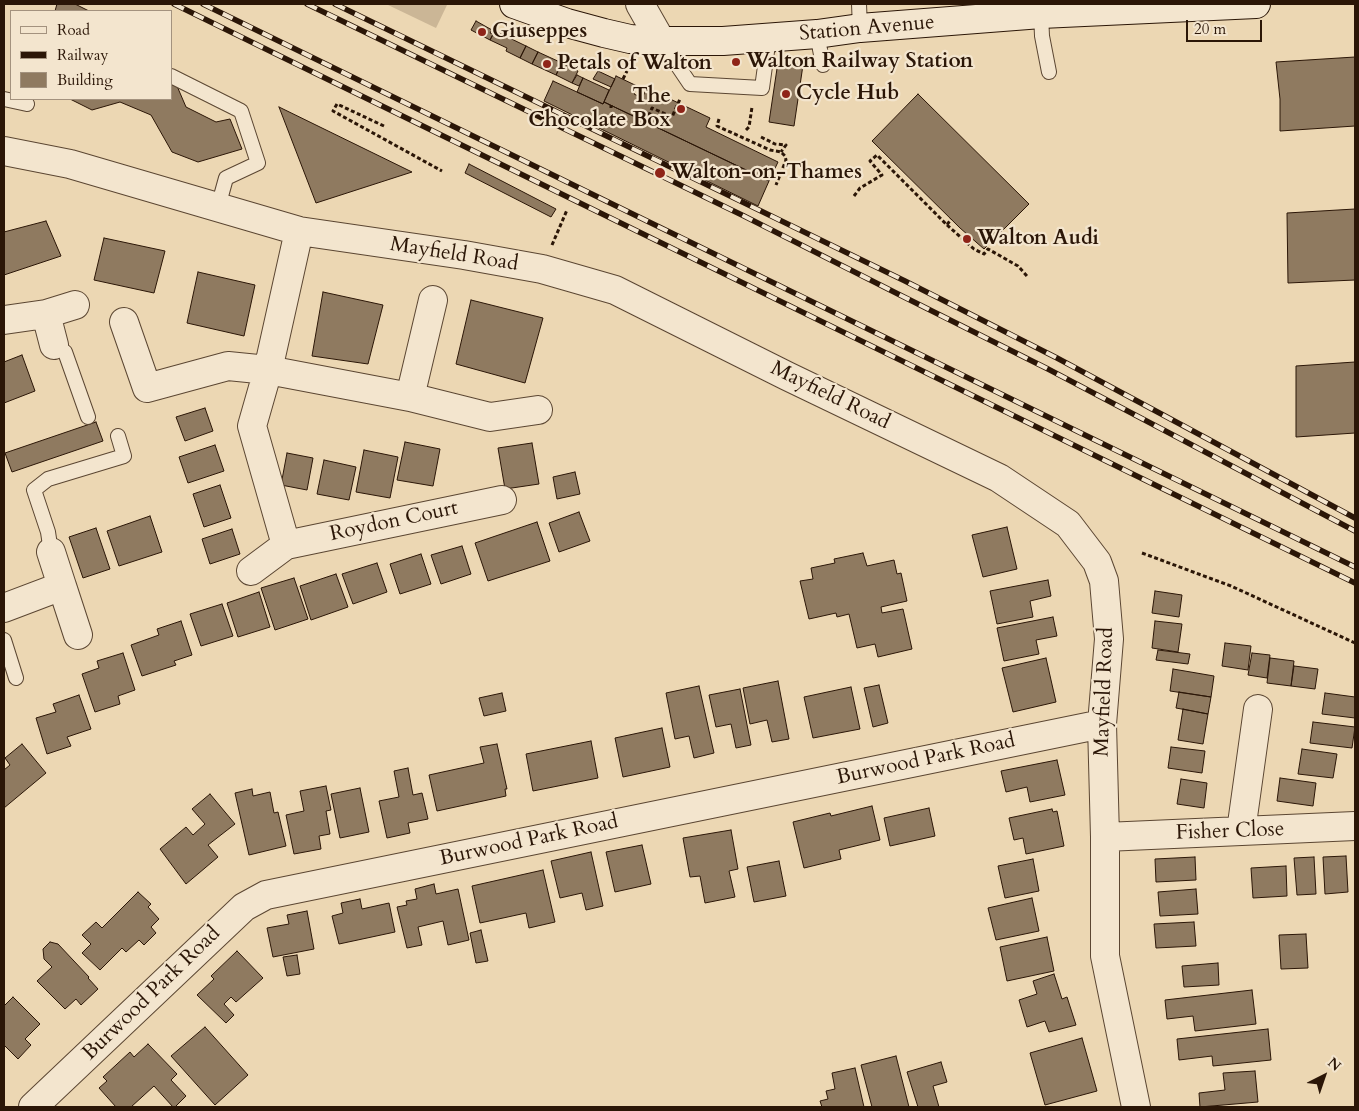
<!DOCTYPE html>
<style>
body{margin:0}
#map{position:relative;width:1359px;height:1111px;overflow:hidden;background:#ecd7b3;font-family:Cardo,serif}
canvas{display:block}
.frame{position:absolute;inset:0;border:5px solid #2b1607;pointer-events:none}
.legend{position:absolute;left:10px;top:10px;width:162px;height:90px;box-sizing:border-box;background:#f3e5ce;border:1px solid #a3927e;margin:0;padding:6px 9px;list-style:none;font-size:15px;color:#2b1607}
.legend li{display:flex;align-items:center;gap:10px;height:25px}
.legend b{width:25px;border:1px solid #a3927e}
.north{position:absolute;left:1299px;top:1051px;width:50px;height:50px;-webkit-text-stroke:4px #f3e5ce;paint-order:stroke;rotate:41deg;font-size:14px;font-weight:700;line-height:20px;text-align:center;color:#2b1607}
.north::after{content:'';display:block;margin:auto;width:18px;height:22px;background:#2b1607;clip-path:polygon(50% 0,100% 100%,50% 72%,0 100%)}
.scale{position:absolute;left:1186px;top:20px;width:76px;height:22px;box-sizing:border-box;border:2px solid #2b1607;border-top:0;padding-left:6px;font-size:15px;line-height:18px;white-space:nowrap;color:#2b1607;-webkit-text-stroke:4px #f3e5ce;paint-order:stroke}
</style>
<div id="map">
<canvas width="1359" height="1111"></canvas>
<div class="frame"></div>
<ul class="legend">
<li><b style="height:6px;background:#f3e5ce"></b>Road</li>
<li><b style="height:6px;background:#2b1607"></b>Railway</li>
<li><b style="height:14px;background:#8f7a60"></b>Building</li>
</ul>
<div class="north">N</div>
<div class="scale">20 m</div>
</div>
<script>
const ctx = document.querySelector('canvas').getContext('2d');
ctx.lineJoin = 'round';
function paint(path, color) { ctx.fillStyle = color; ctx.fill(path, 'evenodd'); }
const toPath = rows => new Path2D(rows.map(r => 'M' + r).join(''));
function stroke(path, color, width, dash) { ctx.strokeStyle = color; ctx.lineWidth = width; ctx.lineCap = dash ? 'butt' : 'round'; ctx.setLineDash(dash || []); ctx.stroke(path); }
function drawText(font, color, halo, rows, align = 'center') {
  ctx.font = font + ' Cardo,serif'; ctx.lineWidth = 4.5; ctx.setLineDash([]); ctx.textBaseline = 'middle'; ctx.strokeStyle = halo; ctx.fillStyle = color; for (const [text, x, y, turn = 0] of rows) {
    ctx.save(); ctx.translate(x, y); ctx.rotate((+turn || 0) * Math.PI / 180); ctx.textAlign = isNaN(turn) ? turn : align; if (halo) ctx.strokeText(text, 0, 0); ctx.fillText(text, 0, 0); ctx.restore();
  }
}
const green = toPath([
 [386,4,445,4,447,5,436,28]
]);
const building = toPath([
 [57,4,75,4,89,11,55,11,57,4],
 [476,21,492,30,490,33,493,34,490,40,471,30,476,21],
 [495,31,526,46,520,58,506,51,507,48,490,40,495,31],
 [526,46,538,52,532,64,520,58,526,46],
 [538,52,562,63,556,75,532,64,538,52],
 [1355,57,1355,126,1280,131,1280,99,1276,62,1355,57],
 [778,62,803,65,794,126,769,122,778,62],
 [562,63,578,71,572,83,556,75,562,63],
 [598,71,615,79,611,87,593,79,598,71],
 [577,75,583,78,579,86,572,83,577,75],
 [616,76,637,86,634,94,642,98,647,88,710,118,706,127,778,162,769,181,604,102,616,76],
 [583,78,609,90,603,104,577,92,583,78],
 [553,81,603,104,604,102,769,181,758,206,544,101,553,81],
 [171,83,177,86,186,107,216,122,230,119,242,149,198,162,172,152,151,115,120,102,92,110,70,99,171,99,171,83],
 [918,94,1029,204,984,249,960,228,872,141,918,94],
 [279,107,412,172,316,203,279,107],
 [469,164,556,209,551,217,465,173,469,164],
 [1355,209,1355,280,1288,283,1287,213,1355,209],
 [46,221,61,256,4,275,4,232,46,221],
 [104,238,165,251,154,293,94,280,104,238],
 [198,272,255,285,244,336,187,323,198,272],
 [323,292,383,305,368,364,312,356,323,292],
 [471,300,543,318,525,383,456,364,471,300],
 [22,355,35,391,4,403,4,362,22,355],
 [1355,362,1355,433,1296,437,1296,366,1355,362],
 [205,408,213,431,185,441,176,417,205,408],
 [96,422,103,441,12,472,5,453,96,422],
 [405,442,440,449,433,486,397,480,405,442],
 [532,443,539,484,505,489,498,448,532,443],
 [215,445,224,471,188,483,179,457,215,445],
 [364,450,398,457,390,498,356,492,364,450],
 [287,453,313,458,307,490,281,485,287,453],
 [324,460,356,467,349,500,317,494,324,460],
 [575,472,580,494,557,499,553,477,575,472],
 [220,485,231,518,204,527,193,494,220,485],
 [579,512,590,541,559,552,549,523,579,512],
 [150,516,162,552,119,566,107,531,150,516],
 [537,522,550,561,488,581,475,543,537,522],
 [1007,527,1017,569,983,577,972,535,1007,527],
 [96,528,110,569,83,578,69,537,96,528],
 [232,529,240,554,210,564,202,539,232,529],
 [462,546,471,574,441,584,431,555,462,546],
 [863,553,867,566,894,560,897,574,901,573,907,601,881,607,882,613,903,609,912,649,878,657,875,644,857,648,849,614,837,617,836,613,809,619,800,581,813,579,811,568,835,563,834,559,863,553],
 [421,554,431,584,400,594,390,564,421,554],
 [377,563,387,592,353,604,342,574,377,563],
 [336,574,348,607,311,620,300,586,336,574],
 [294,578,308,619,275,630,261,588,294,578],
 [1048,580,1051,596,1030,601,1033,617,997,624,990,591,1048,580],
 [1155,591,1182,595,1179,617,1152,613,1155,591],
 [259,592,270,627,238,637,227,603,259,592],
 [222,604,233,636,201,646,190,614,222,604],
 [1053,617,1057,636,1036,640,1039,654,1004,661,997,628,1053,617],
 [181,621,192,655,174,661,176,665,142,676,131,645,159,635,157,629,181,621],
 [1155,621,1182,624,1178,652,1152,648,1155,621],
 [1225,643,1251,646,1248,670,1222,666,1225,643],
 [1158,650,1190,654,1188,664,1156,660,1158,650],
 [123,653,135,690,118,696,120,704,95,712,82,674,99,668,97,661,123,653],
 [1252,653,1270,655,1267,678,1248,675,1252,653],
 [1046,658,1056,702,1013,712,1002,668,1046,658],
 [1270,658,1294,661,1291,686,1267,683,1270,658],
 [1294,666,1318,669,1315,689,1291,686,1294,666],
 [1173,669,1214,676,1211,697,1170,691,1173,669],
 [778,681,789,739,772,742,767,720,750,724,743,688,778,681],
 [879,685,888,723,873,727,864,688,879,685],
 [699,686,714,753,694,758,689,736,675,739,666,693,699,686],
 [851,687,860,729,813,738,804,697,851,687],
 [740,689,751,745,736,748,731,724,716,727,709,695,740,689],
 [1179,692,1211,697,1208,714,1176,708,1179,692],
 [502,693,506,711,484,716,479,698,502,693],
 [1325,693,1355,697,1355,718,1322,714,1325,693],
 [79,695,91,729,67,737,71,746,47,754,36,718,56,712,53,704,79,695],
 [1183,709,1208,714,1203,744,1178,740,1183,709],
 [1313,722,1355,727,1352,748,1310,743,1313,722],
 [662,728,670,767,623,777,615,738,662,728],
 [591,741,598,778,533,791,526,754,591,741],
 [22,744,46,773,4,808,4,770,10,765,5,758,22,744],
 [497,744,507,789,505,789,506,796,437,811,429,775,484,763,480,747,497,744],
 [1171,747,1205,751,1202,773,1168,768,1171,747],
 [1302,749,1337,754,1333,778,1298,774,1302,749],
 [1057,760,1065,795,1030,802,1027,787,1006,792,1001,771,1057,760],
 [408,768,413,795,422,793,428,819,408,823,410,833,387,838,379,801,399,797,394,771,408,768],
 [1280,778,1316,783,1313,806,1277,801,1280,778],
 [1181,779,1207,783,1204,808,1177,804,1181,779],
 [326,786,331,810,326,811,330,834,319,836,321,849,294,854,286,815,304,811,300,791,326,786],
 [360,788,369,832,340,838,331,794,360,788],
 [252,789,253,796,270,792,274,813,278,812,286,846,249,855,235,793,252,789],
 [210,794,235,824,208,845,218,857,186,884,160,849,186,827,193,835,205,824,192,809,210,794],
 [872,806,880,840,839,850,841,859,804,868,793,822,830,813,831,816,872,806],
 [929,808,935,836,890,846,884,818,929,808],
 [1052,809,1053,812,1057,811,1064,846,1026,854,1023,838,1014,840,1009,818,1052,809],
 [731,830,738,869,729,871,735,897,705,903,700,876,690,877,683,838,731,830],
 [642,845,651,884,615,892,606,852,642,845],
 [591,852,603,906,586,910,582,893,560,898,551,861,591,852],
 [1346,856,1348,892,1325,894,1323,857,1346,856],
 [1195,857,1196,880,1156,882,1155,859,1195,857],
 [1314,857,1316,894,1297,895,1294,858,1314,857],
 [1033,859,1039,891,1005,898,998,866,1033,859],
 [779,861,786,896,754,902,747,867,779,861],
 [1286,866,1287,896,1253,898,1251,868,1286,866],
 [543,870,555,922,529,928,526,913,480,923,472,886,543,870],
 [434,884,436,894,458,889,469,940,448,945,443,921,418,927,422,945,407,948,397,907,407,905,406,901,417,899,415,889,434,884],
 [1196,889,1198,914,1160,916,1158,892,1196,889],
 [138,892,151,904,148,907,159,919,151,927,156,933,144,945,139,940,126,952,122,948,100,970,82,953,91,944,82,935,96,922,102,928,138,892],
 [1032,898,1039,931,996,940,988,908,1032,898],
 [360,899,362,909,389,903,395,932,339,944,332,916,343,913,341,903,360,899],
 [307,911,314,949,273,957,267,928,289,924,287,915,307,911],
 [1194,922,1196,946,1156,948,1154,924,1194,922],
 [481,930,488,961,476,963,470,933,481,930],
 [1306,934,1308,968,1281,969,1279,935,1306,934],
 [1047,937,1054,971,1007,981,1000,947,1047,937],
 [50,942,58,944,89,977,88,978,98,989,81,1005,76,999,65,1009,37,981,52,967,44,959,43,949,50,942],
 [237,951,263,978,236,1002,231,997,224,1004,234,1015,226,1023,197,995,214,979,211,976,237,951],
 [297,955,300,974,287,976,283,957,297,955],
 [1218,963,1219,985,1184,987,1182,966,1218,963],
 [1054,974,1062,999,1067,997,1076,1025,1049,1032,1045,1021,1027,1027,1019,1000,1037,994,1033,981,1054,974],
 [1252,990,1256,1024,1195,1031,1193,1016,1167,1019,1165,1000,1252,990],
 [13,997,40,1024,25,1039,31,1045,18,1059,4,1045,4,1006,13,997],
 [205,1027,248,1075,215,1105,171,1056,205,1027],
 [1268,1029,1271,1060,1213,1066,1212,1056,1179,1060,1177,1039,1268,1029],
 [1082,1038,1097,1091,1045,1105,1030,1053,1082,1038],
 [148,1044,177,1074,171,1080,186,1096,175,1107,173,1107,154,1086,131,1107,116,1107,99,1088,107,1081,103,1077,130,1052,134,1057,148,1044],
 [896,1056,909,1107,872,1107,861,1065,896,1056],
 [941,1062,947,1082,933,1086,939,1107,918,1107,907,1072,941,1062],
 [855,1068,864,1107,822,1107,820,1101,828,1099,826,1091,835,1089,832,1073,855,1068],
 [1255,1071,1258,1102,1200,1107,1199,1093,1225,1090,1223,1073,1255,1071]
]);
const path = toPath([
 [623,79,627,71],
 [611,108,611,105],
 [719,119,717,126,770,150,781,152,785,156,786,160,776,185],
 [646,122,652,108,672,117,680,99],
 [384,126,337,104,333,111,442,171],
 [746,130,749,127,752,107],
 [761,137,775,144,786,145,781,152],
 [854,196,860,188,882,175,870,161,877,155,947,225,951,219],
 [947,225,974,249,984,254,988,249,1018,266,1027,276],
 [552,245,567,210],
 [1142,553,1231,586,1355,643]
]);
const lane = toPath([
 [859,4,860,28],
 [1041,14,1042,36,1049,72],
 [817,34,823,65],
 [661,41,690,84,762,88,769,37],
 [171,76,241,111,258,163,226,178,218,207],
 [4,99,27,104],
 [54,345,65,352,88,417],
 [51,552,48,532,34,490,48,479,124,456,118,436],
 [4,640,16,678]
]);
const street = toPath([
 [640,4,661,41],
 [4,151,70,164,299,231,464,255,542,269,615,290,787,376,999,478,1068,524,1097,562,1104,581,1109,639,1102,724,1105,837,1105,956,1136,1107],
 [4,320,46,314],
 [124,322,147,388,228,366,268,370,299,231],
 [54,345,46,314,75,305],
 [410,397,433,300],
 [286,545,252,426,268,370,410,397,490,417,538,410],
 [251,571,286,545,502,500],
 [62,586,78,635],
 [4,608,62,586,51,552],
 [1241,831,1258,709],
 [1105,837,1355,826],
 [33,1107,244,907,266,895,1102,724]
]);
const secondary = toPath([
 [514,4,567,23,604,33,630,39,661,41,723,41,817,34,860,28,1041,14,1256,4]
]);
const rail = toPath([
 [174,4,1355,583],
 [203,4,1355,567],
 [307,4,744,216,900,295,1048,369,1355,531],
 [335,4,905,281,1057,358,1355,518]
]);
const markers = [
 [482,32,5,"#8f2418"],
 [736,62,5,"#8f2418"],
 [547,64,5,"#8f2418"],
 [786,94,5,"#8f2418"],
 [681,109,5,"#8f2418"],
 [660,173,6,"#8f2418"],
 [967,239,5,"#8f2418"]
];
const streetNames = [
 ["Station Avenue",867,29,-5],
 ["Mayfield Road",454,255,9],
 ["Mayfield Road",830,396,26],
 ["Roydon Court",394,522,-12],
 ["Mayfield Road",1105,692,-88],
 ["Burwood Park Road",926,760,-12],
 ["Fisher Close",1230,832,-2],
 ["Burwood Park Road",529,841,-12],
 ["Burwood Park Road",152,994,-44]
];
const poiNames = [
 ["Giuseppes",492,32],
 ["Walton Railway Station",746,62],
 ["Petals of Walton",557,64],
 ["Cycle Hub",796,94],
 ["The",671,97,"right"],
 ["Chocolate Box",671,121,"right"],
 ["Walton-on-Thames",671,173],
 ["Walton Audi",977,239]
];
paint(green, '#cbb696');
paint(building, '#8f7a60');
stroke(building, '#2b1607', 1);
stroke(lane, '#5b4632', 16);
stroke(street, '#5b4632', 30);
stroke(secondary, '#2b1607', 30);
stroke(path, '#2b1607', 3, [4, 2.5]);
stroke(lane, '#f3e5ce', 14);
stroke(street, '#f3e5ce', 28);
stroke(secondary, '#f3e5ce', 28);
stroke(rail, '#2b1607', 5.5);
stroke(rail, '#f3e5ce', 4, [11]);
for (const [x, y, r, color] of markers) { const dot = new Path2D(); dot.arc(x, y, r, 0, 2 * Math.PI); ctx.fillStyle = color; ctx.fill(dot); stroke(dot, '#f3e5ce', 2); }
drawText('21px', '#2b1607', '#f3e5ce', streetNames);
drawText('bold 21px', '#2b1607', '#f3e5ce', poiNames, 'left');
</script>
